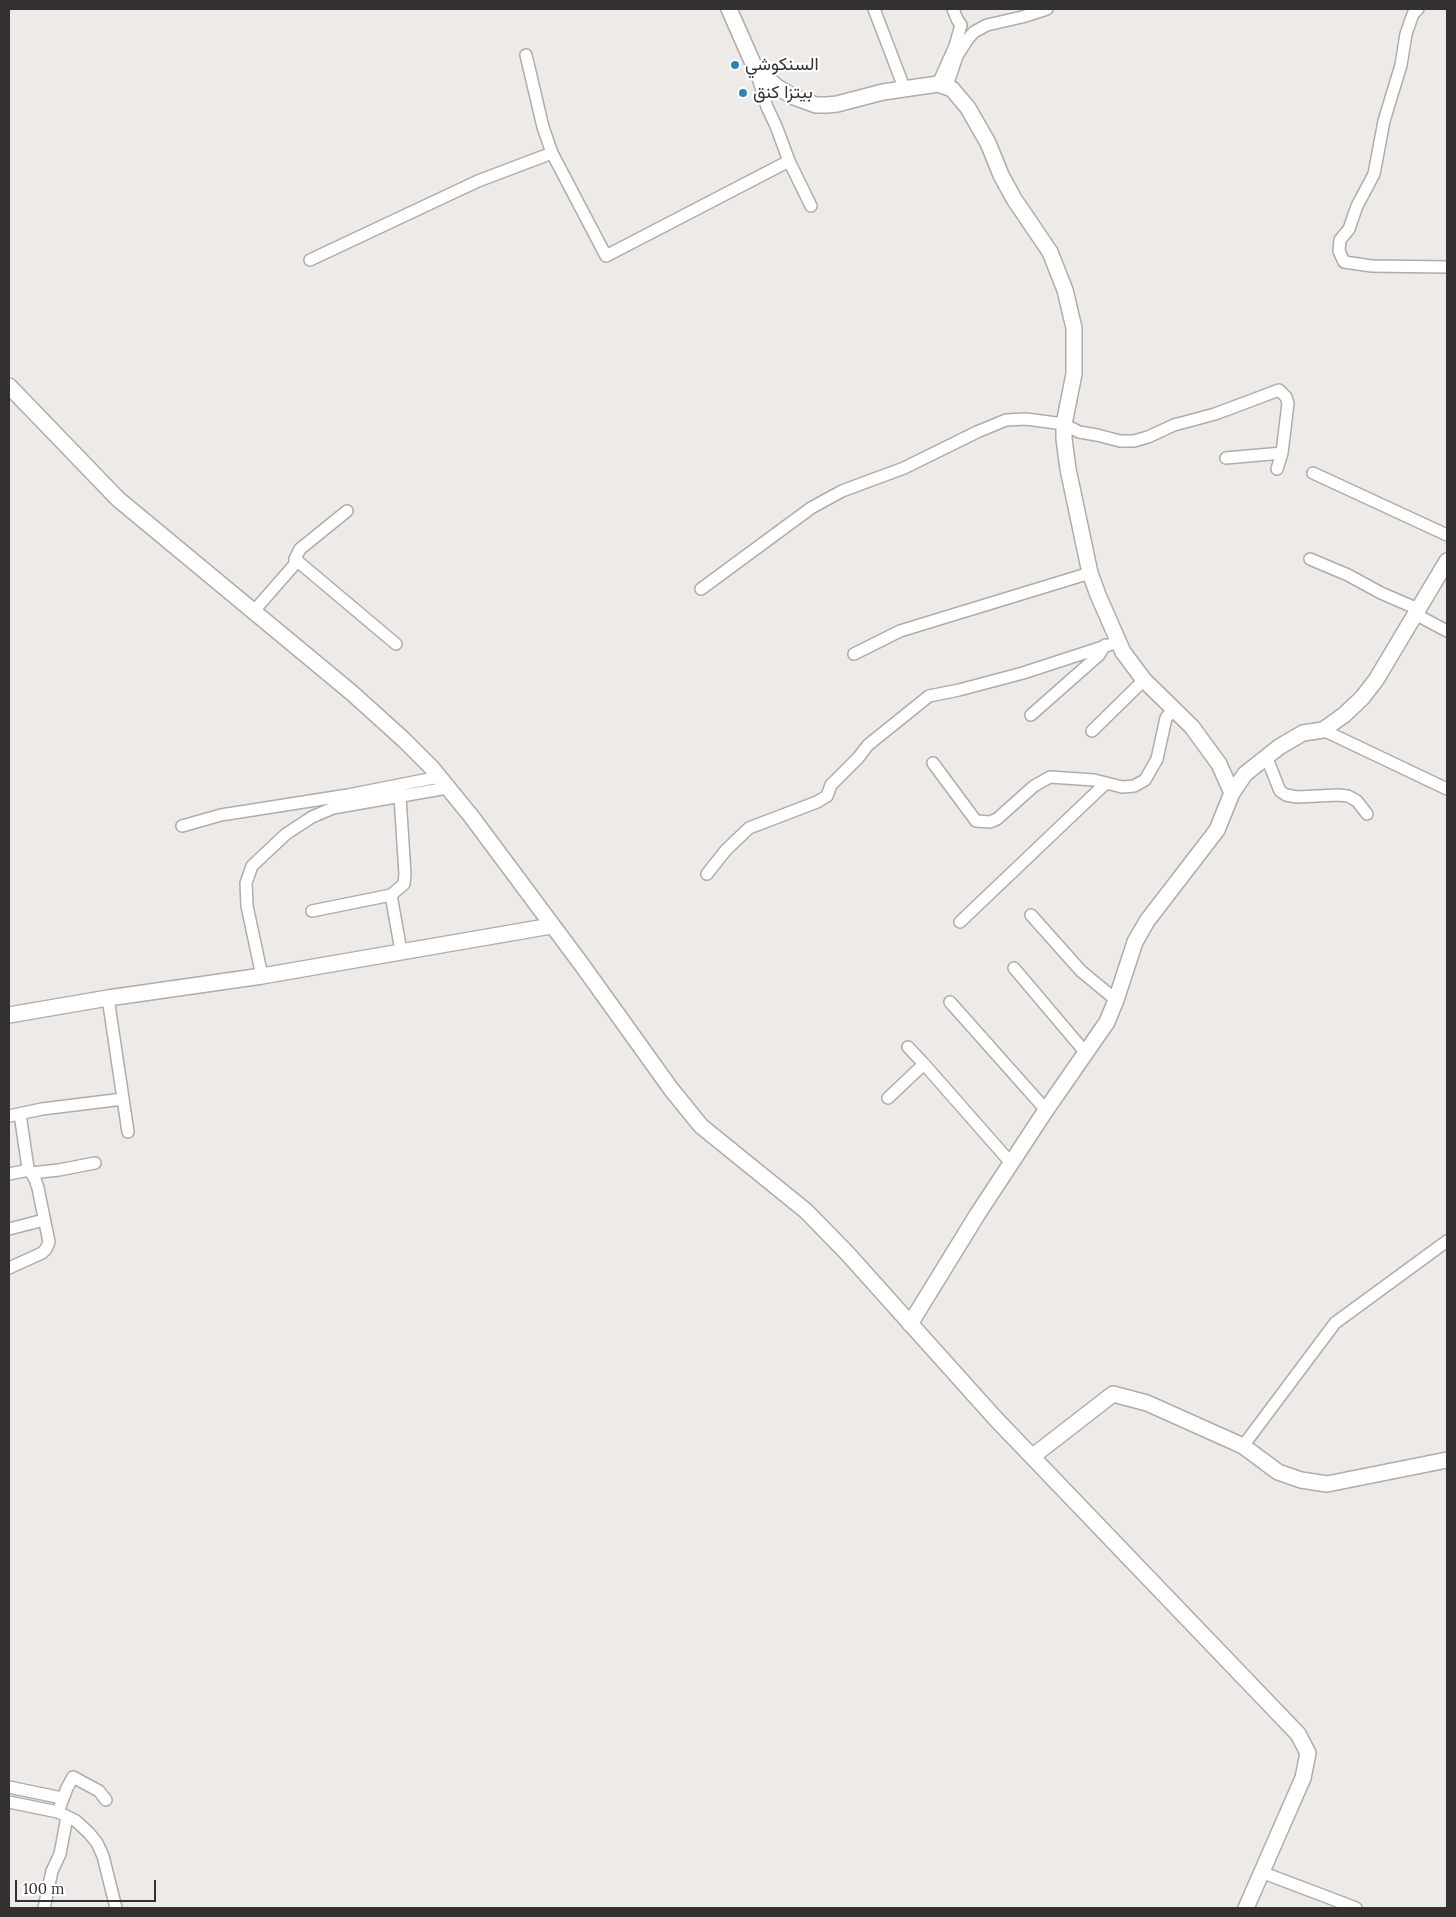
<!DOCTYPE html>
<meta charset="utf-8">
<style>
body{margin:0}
#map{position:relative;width:1456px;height:1917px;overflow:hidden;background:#eeeae7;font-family:Lora,serif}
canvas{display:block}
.frame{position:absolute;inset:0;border:10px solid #323130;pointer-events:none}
.scale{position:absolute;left:15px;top:1880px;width:141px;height:22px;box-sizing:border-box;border:2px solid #323130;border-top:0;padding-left:6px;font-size:15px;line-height:18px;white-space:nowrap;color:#323130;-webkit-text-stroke:4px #fff;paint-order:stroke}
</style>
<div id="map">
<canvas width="1456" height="1917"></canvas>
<div class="frame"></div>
<div class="scale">100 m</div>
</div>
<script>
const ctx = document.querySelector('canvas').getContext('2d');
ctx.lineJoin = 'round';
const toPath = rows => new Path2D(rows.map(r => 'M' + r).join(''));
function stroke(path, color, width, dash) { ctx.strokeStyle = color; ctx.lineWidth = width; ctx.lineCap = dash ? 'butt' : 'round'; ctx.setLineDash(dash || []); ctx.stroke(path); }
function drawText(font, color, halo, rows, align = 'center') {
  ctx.font = font + ' Lora,Vazirmatn,serif'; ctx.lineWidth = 4.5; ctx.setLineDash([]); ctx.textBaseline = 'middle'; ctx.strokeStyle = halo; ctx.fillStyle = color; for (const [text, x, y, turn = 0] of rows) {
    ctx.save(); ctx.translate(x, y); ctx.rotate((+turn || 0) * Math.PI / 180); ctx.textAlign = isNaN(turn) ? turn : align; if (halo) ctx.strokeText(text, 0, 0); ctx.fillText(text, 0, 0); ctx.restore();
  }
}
const street = toPath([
 [874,9,905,90],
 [1418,9,1413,14,1406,34,1401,65,1384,121,1374,174,1357,206,1349,229,1340,240,1339,251,1344,262,1372,266,1447,267],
 [526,55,543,127,552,153,606,256,789,161],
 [755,68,767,107,776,126,789,161,811,206],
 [938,84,955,46,961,25,957,19,953,9],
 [947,86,957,56,967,40,974,32,987,25,1022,17,1047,9],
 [310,260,478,181,552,153],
 [1226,458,1282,453],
 [1313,473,1447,535],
 [295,559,396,644],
 [1310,559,1348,575,1381,593,1418,609],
 [701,589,811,508,842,491,904,468,977,432,1006,420,1026,419,1064,424,1079,432,1097,435,1120,441,1134,441,1148,437,1174,425,1215,414,1279,390,1286,397,1288,403,1282,453,1277,469],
 [253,612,295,564,295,559,300,549,347,511],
 [1415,614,1447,631],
 [854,654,900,631,1090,573],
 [1031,715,1099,655,1105,645],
 [1323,730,1447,789],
 [1092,731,1144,680],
 [1266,756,1280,791,1286,795,1297,797,1338,795,1348,796,1357,801,1367,814],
 [933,763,976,821,990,822,997,819,1034,786,1050,777,1094,780,1122,787,1134,786,1145,780,1157,759,1166,718,1174,709],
 [182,826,221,815,348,795,439,777],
 [707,874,726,850,749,828,817,802,827,796,831,785,858,758,868,745,929,696,959,690,1023,673,1118,642],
 [391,895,401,951],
 [312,911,391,895,404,884,405,874,400,797,401,792],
 [1031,915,1081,971,1116,1000],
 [960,922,1106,783],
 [1014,968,1085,1052],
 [262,976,247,906,246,883,252,866,286,834,312,817,333,808,447,788],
 [108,998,128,1132],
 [950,1002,1046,1110],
 [908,1047,924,1064,1011,1163],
 [888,1098,924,1064],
 [9,1116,42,1109,123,1099],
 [31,1173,59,1170,95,1163],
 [9,1174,29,1170],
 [9,1229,44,1220],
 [9,1268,42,1253,46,1249,49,1242,38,1188,35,1179,28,1168,20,1114],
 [1243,1446,1335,1323,1447,1241],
 [9,1787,62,1798],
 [9,1802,58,1812,76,1821,89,1833,97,1843,103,1856,116,1908],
 [58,1812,67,1788,73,1777,99,1791,106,1800],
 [1261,1872,1356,1908],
 [44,1908,52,1871,60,1854,67,1817]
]);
const secondary = toPath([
 [729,9,755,68,777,87,794,97,816,105,827,105,837,104,883,92,938,84,952,89,968,108,988,143,1001,175,1014,199,1050,252,1065,290,1074,328,1074,374,1064,424,1064,439,1068,469,1090,573,1098,595,1123,652,1144,680,1192,727,1219,764,1232,793],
 [9,386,118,499,352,693,404,740,431,767,471,816,582,965,671,1089,701,1126,806,1211,847,1253,995,1418,1298,1734,1308,1753,1303,1778,1246,1908],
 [9,1015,108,998,262,976,551,926],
 [910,1324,977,1215,1046,1110,1107,1022,1116,1000,1135,942,1147,921,1217,830,1232,793,1245,774,1279,747,1303,733,1323,730,1344,715,1362,698,1376,680,1447,561],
 [1033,1456,1113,1394,1147,1403,1243,1446,1278,1472,1301,1480,1327,1484,1447,1460]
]);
const markers = [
 [735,65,5,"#3482b4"],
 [743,93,5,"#3482b4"]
];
const poiNames = [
 ["السنكوشي",745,65],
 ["بيتزا كنق",753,93]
];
stroke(street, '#afaca9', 14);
stroke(secondary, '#afaca9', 18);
stroke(street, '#fff', 11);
stroke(secondary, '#fff', 15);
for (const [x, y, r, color] of markers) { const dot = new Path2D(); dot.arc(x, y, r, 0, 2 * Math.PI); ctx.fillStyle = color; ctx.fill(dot); stroke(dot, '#fff', 2); }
drawText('18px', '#323130', '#fff', poiNames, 'left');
</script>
